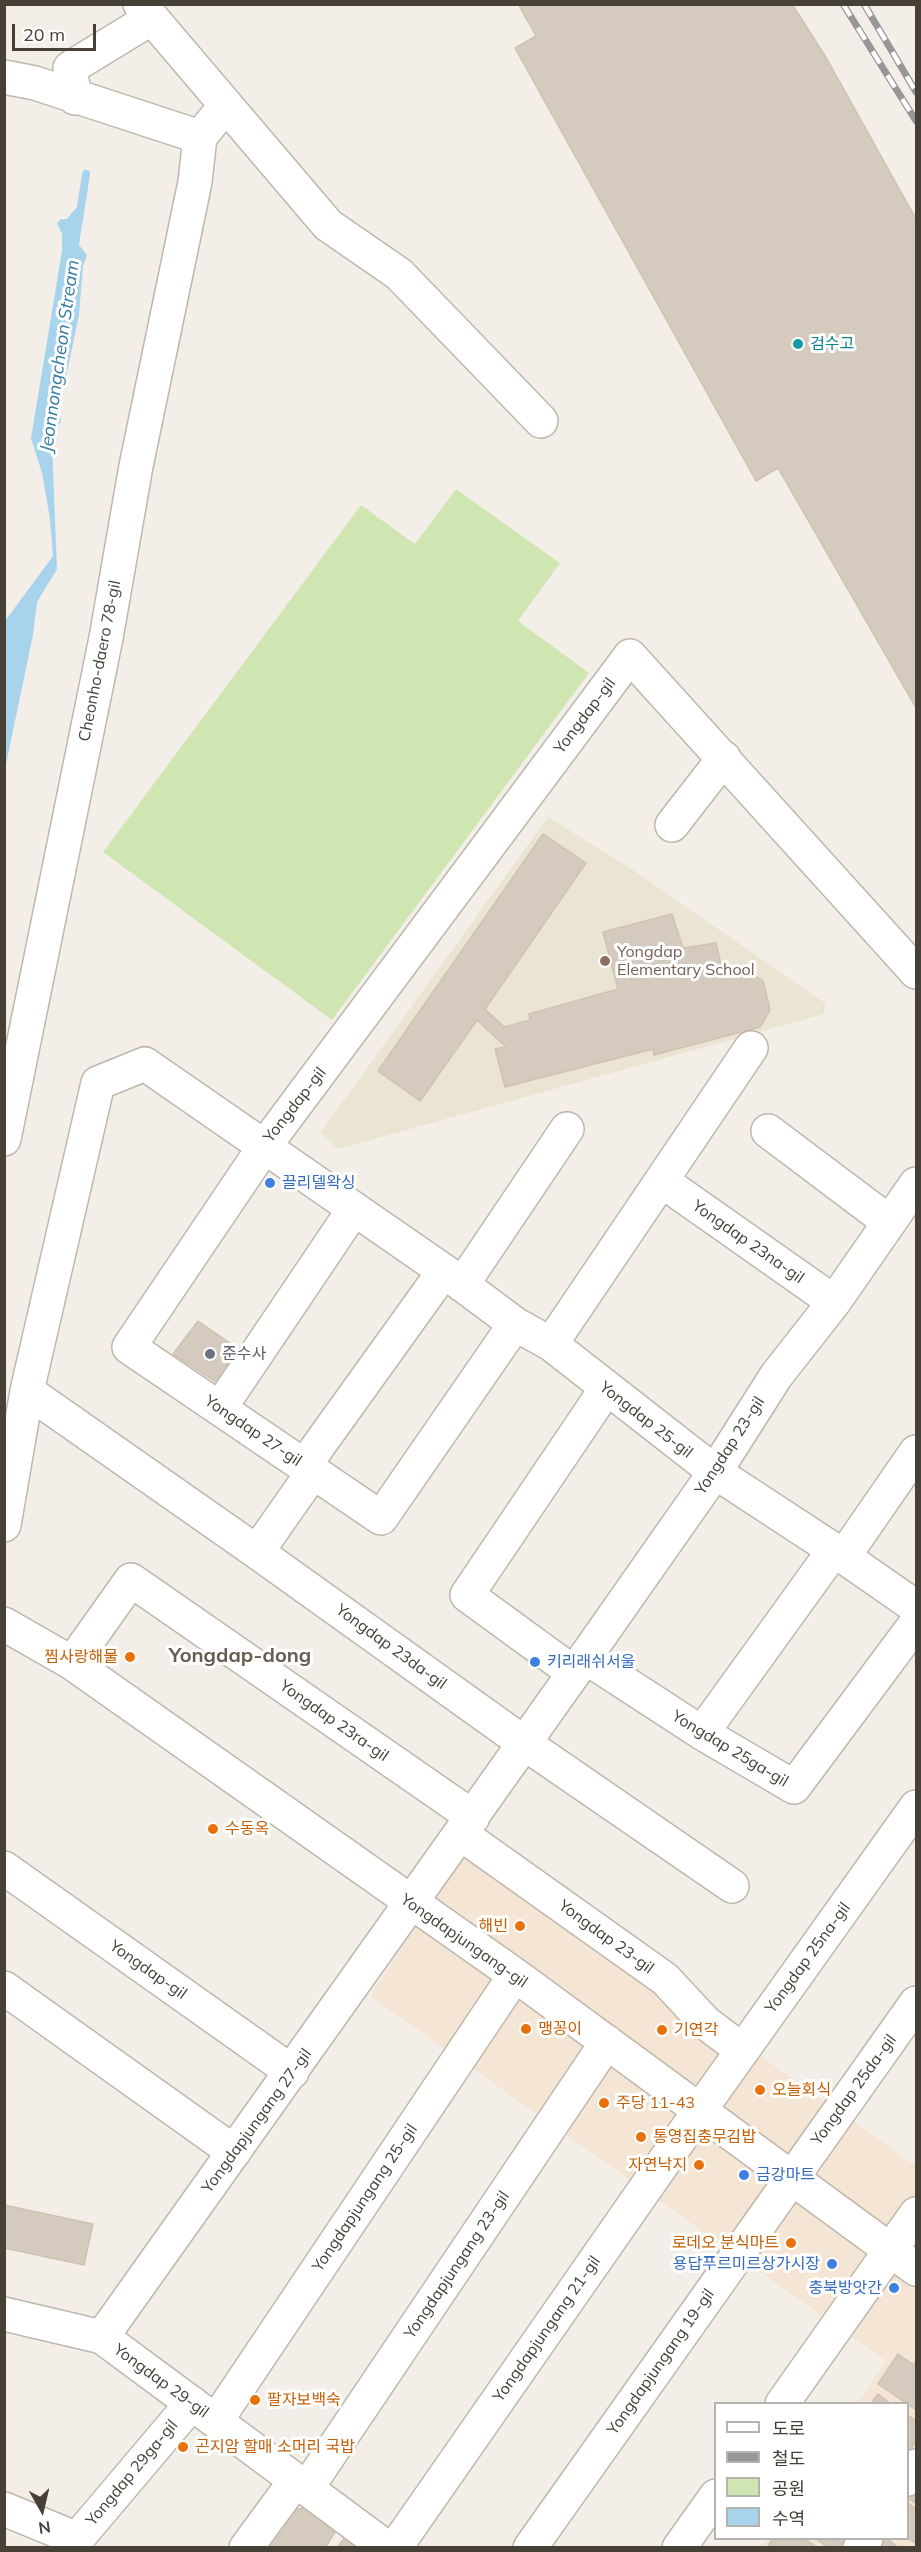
<!DOCTYPE html>
<meta charset="utf-8">
<style>
body{margin:0}
#map{position:relative;width:921px;height:2552px;overflow:hidden;background:#f3efe8;font-family:Mulish,"Noto Sans KR",sans-serif}
canvas{display:block}
.frame{position:absolute;inset:0;border:6px solid #464037;pointer-events:none}
.legend{position:absolute;left:714px;top:2402px;width:195px;height:138px;box-sizing:border-box;background:#fff;border:2px solid #b5b3af;margin:0;padding:8px 10px;list-style:none;font-size:18px;color:#464037}
.legend li{display:flex;align-items:center;gap:12px;height:30px}
.legend b{width:30px;border:2px solid #b5b3af}
.north{position:absolute;left:12px;top:2480px;width:60px;height:60px;-webkit-text-stroke:4px #fff;paint-order:stroke;rotate:172deg;font-size:16px;font-weight:700;line-height:24px;text-align:center;color:#464037}
.north::after{content:'';display:block;margin:auto;width:21px;height:27px;background:#464037;clip-path:polygon(50% 0,100% 100%,50% 72%,0 100%)}
.scale{position:absolute;left:12px;top:24px;width:84px;height:27px;box-sizing:border-box;border:3px solid #464037;border-top:0;padding-left:8px;font-size:18px;line-height:21px;white-space:nowrap;color:#464037;-webkit-text-stroke:4px #fff;paint-order:stroke}
</style>
<div id="map">
<canvas width="921" height="2552"></canvas>
<div class="frame"></div>
<ul class="legend">
<li><b style="height:8px;background:#fff"></b>도로</li>
<li><b style="height:8px;background:#979797"></b>철도</li>
<li><b style="height:16px;background:#d0e6b2"></b>공원</li>
<li><b style="height:16px;background:#a7d3ed"></b>수역</li>
</ul>
<div class="north">N</div>
<div class="scale">20 m</div>
</div>
<script>
const ctx = document.querySelector('canvas').getContext('2d');
ctx.lineJoin = 'round';
function paint(path, color) { ctx.fillStyle = color; ctx.fill(path, 'evenodd'); }
const toPath = rows => new Path2D(rows.map(r => 'M' + r).join(''));
function stroke(path, color, width, dash) { ctx.strokeStyle = color; ctx.lineWidth = width; ctx.lineCap = dash ? 'butt' : 'round'; ctx.setLineDash(dash || []); ctx.stroke(path); }
function drawText(font, color, halo, rows, align = 'center') {
  ctx.font = font + ' Mulish,"Noto Sans KR",sans-serif'; ctx.lineWidth = 6; ctx.setLineDash([]); ctx.textBaseline = 'middle'; ctx.strokeStyle = halo; ctx.fillStyle = color; for (const [text, x, y, turn = 0] of rows) {
    ctx.save(); ctx.translate(x, y); ctx.rotate((+turn || 0) * Math.PI / 180); ctx.textAlign = isNaN(turn) ? turn : align; if (halo) ctx.strokeText(text, 0, 0); ctx.fillText(text, 0, 0); ctx.restore();
  }
}
const commercial = toPath([
 [466,1848,916,2166,916,2547,759,2547,765,2539,908,2538,908,2404,857,2403,886,2361,370,1996]
]);
const education = toPath([
 [548,817,630,868,825,1003,824,1014,338,1149,321,1132]
]);
const green = toPath([
 [456,489,560,563,518,621,589,673,332,1020,103,852,361,505,415,544]
]);
const water = toPath([
 [76,208,84,210,79,245,87,255,83,266,79,315,59,410,61,420,52,445,57,569,37,602,33,635,5,769,5,621,53,556,50,519,42,473,31,438,62,251,62,234,57,223,61,219,67,219]
]);
const stream = toPath([
 [79,220,86,174]
]);
const building = toPath([
 [518,4,792,4,827,59,916,219,916,708,778,468,756,481,515,48,536,36,518,4],
 [543,834,586,863,485,1009,504,1027,530,1020,529,1014,618,989,603,932,672,914,683,948,716,943,723,973,744,968,763,981,770,1010,760,1027,654,1055,653,1049,505,1087,495,1049,506,1047,477,1020,420,1101,378,1071,543,834],
 [198,1321,246,1354,224,1387,173,1354,198,1321],
 [4,2205,93,2224,84,2265,4,2248,4,2205],
 [898,2354,914,2365,916,2361,916,2410,878,2384,898,2354],
 [878,2394,891,2404,871,2404,878,2394],
 [908,2415,916,2421,916,2441,908,2454,908,2415],
 [916,2483,916,2504,908,2498,916,2483],
 [908,2503,916,2509,916,2544,908,2538,908,2503],
 [313,2507,340,2524,325,2548,264,2548,282,2511,313,2507],
 [350,2530,373,2548,337,2548,350,2530],
 [773,2538,804,2538,818,2548,767,2548,773,2538],
 [815,2538,848,2538,842,2548,828,2548,815,2538],
 [886,2538,899,2548,879,2548,886,2538]
]);
const minor = toPath([
 [140,4,328,225,399,274,541,421],
 [4,77,35,83,200,137],
 [75,98,70,68,152,18],
 [672,825,724,758],
 [768,1131,889,1222],
 [4,1139,106,638,136,466,195,182,200,137,226,105],
 [662,1181,834,1302],
 [462,1285,567,1129],
 [515,1324,381,1518,129,1347,264,1147,630,656,916,972],
 [551,1344,751,1048],
 [27,1391,257,1552,524,1743,732,1886],
 [220,1408,354,1209],
 [304,1466,444,1271],
 [4,1525,27,1391,98,1083,145,1064,444,1271,515,1324,551,1344,715,1472,834,1550,916,1607],
 [257,1552,313,1472],
 [844,1556,916,1452],
 [4,1624,72,1663,515,1975,916,2269],
 [585,1657,702,1733,794,1787,916,1623],
 [72,1663,131,1580,473,1817],
 [574,1673,467,1595,606,1389],
 [702,1733,834,1550],
 [461,1834,665,1979,706,2023,742,2050],
 [4,1868,292,2072],
 [4,1988,234,2152],
 [4,2314,102,2337,387,2548],
 [102,2337,574,1673,715,1472,776,1376,834,1302,916,1184],
 [782,2404,916,2214],
 [216,2421,515,1975],
 [908,2479,916,2466],
 [307,2488,607,2042],
 [4,2509,77,2539,192,2403],
 [246,2548,296,2480],
 [395,2548,700,2110,916,1807],
 [530,2548,916,2003],
 [679,2548,716,2496],
 [860,2548,866,2538]
]);
const rail = toPath([
 [843,4,916,121],
 [864,4,916,92]
]);
const markers = [
 [798,344,6,"#0f9aa8"],
 [605,961,6,"#8d6e63"],
 [270,1183,6,"#3f7fe0"],
 [210,1354,6,"#6b7280"],
 [130,1657,6,"#e8710a"],
 [535,1662,6,"#3f7fe0"],
 [213,1829,6,"#e8710a"],
 [520,1926,6,"#e8710a"],
 [526,2029,6,"#e8710a"],
 [662,2030,6,"#e8710a"],
 [760,2090,6,"#e8710a"],
 [604,2103,6,"#e8710a"],
 [641,2137,6,"#e8710a"],
 [699,2165,6,"#e8710a"],
 [744,2175,6,"#3f7fe0"],
 [791,2243,6,"#e8710a"],
 [832,2264,6,"#3f7fe0"],
 [894,2288,6,"#3f7fe0"],
 [255,2400,6,"#e8710a"],
 [183,2447,6,"#e8710a"]
];
const cultureNames = [
 ["검수고",810,344]
];
const streetNames = [
 ["Cheonho-daero 78-gil",100,661,-79],
 ["Yongdap-gil",585,716,-53],
 ["Yongdap-gil",295,1105,-52],
 ["Yongdap 23na-gil",748,1242,35],
 ["Yongdap 25-gil",646,1420,38],
 ["Yongdap 27-gil",253,1431,34],
 ["Yongdap 23-gil",730,1446,-57],
 ["Yongdap 23da-gil",391,1647,36],
 ["Yongdap 23ra-gil",334,1721,35],
 ["Yongdap 25ga-gil",730,1749,31],
 ["Yongdap 23-gil",606,1937,36],
 ["Yongdapjungang-gil",464,1941,35],
 ["Yongdap 25na-gil",808,1958,-54],
 ["Yongdap-gil",148,1970,35],
 ["Yongdap 25da-gil",854,2090,-54],
 ["Yongdapjungang 27-gil",257,2121,-54],
 ["Yongdapjungang 25-gil",365,2198,-56],
 ["Yongdapjungang 23-gil",457,2265,-56],
 ["Yongdapjungang 21-gil",547,2329,-55],
 ["Yongdapjungang 19-gil",661,2362,-55],
 ["Yongdap 29-gil",161,2381,36],
 ["Yongdap 29ga-gil",132,2473,-50]
];
const educationNames = [
 ["Yongdap",617,952],
 ["Elementary School",617,970]
];
const shopNames = [
 ["끌리델왁싱",282,1183],
 ["키리래쉬서울",547,1662],
 ["금강마트",756,2175],
 ["용답푸르미르상가시장",820,2264,"right"],
 ["충북방앗간",882,2288,"right"]
];
const worshipNames = [
 ["준수사",222,1354]
];
const foodNames = [
 ["찜사랑해물",118,1657,"right"],
 ["수동옥",225,1829],
 ["해빈",508,1926,"right"],
 ["맹꽁이",538,2029],
 ["기연각",674,2030],
 ["오늘회식",772,2090],
 ["주당 11-43",616,2103],
 ["통영집충무김밥",653,2137],
 ["자연낙지",687,2165,"right"],
 ["로데오 분식마트",779,2243,"right"],
 ["팔자보백숙",267,2400],
 ["곤지암 할매 소머리 국밥",195,2447]
];
const waterNames = [
 ["Jeonnongcheon Stream",60,356,-82]
];
const quarterNames = [
 ["Yongdap-dong",240,1656]
];
paint(commercial, '#f4e5d4');
paint(education, '#ece4d2');
paint(green, '#d0e6b2');
paint(water, '#a7d3ed');
stroke(stream, '#a7d3ed', 8);
paint(building, '#d4cbbe');
stroke(building, '#cfc2b1', 1.5);
stroke(minor, '#beb7ab', 36);
stroke(minor, '#fff', 33);
stroke(rail, '#979797', 7);
stroke(rail, '#fff', 4.5, [14]);
for (const [x, y, r, color] of markers) { const dot = new Path2D(); dot.arc(x, y, r, 0, 2 * Math.PI); ctx.fillStyle = color; ctx.fill(dot); stroke(dot, '#fff', 2); }
drawText('16px', '#0d838f', '#fff', cultureNames, 'left');
drawText('16px', '#464037', '#fff', streetNames);
drawText('16px', '#785e54', '#fff', educationNames, 'left');
drawText('16px', '#366cbe', '#fff', shopNames, 'left');
drawText('16px', '#5b616d', '#fff', worshipNames, 'left');
drawText('16px', '#c56008', '#fff', foodNames, 'left');
drawText('italic 18px', '#337aa5', '#fff', waterNames);
drawText('bold 20px', '#685d4f', '#fff', quarterNames);
</script>
